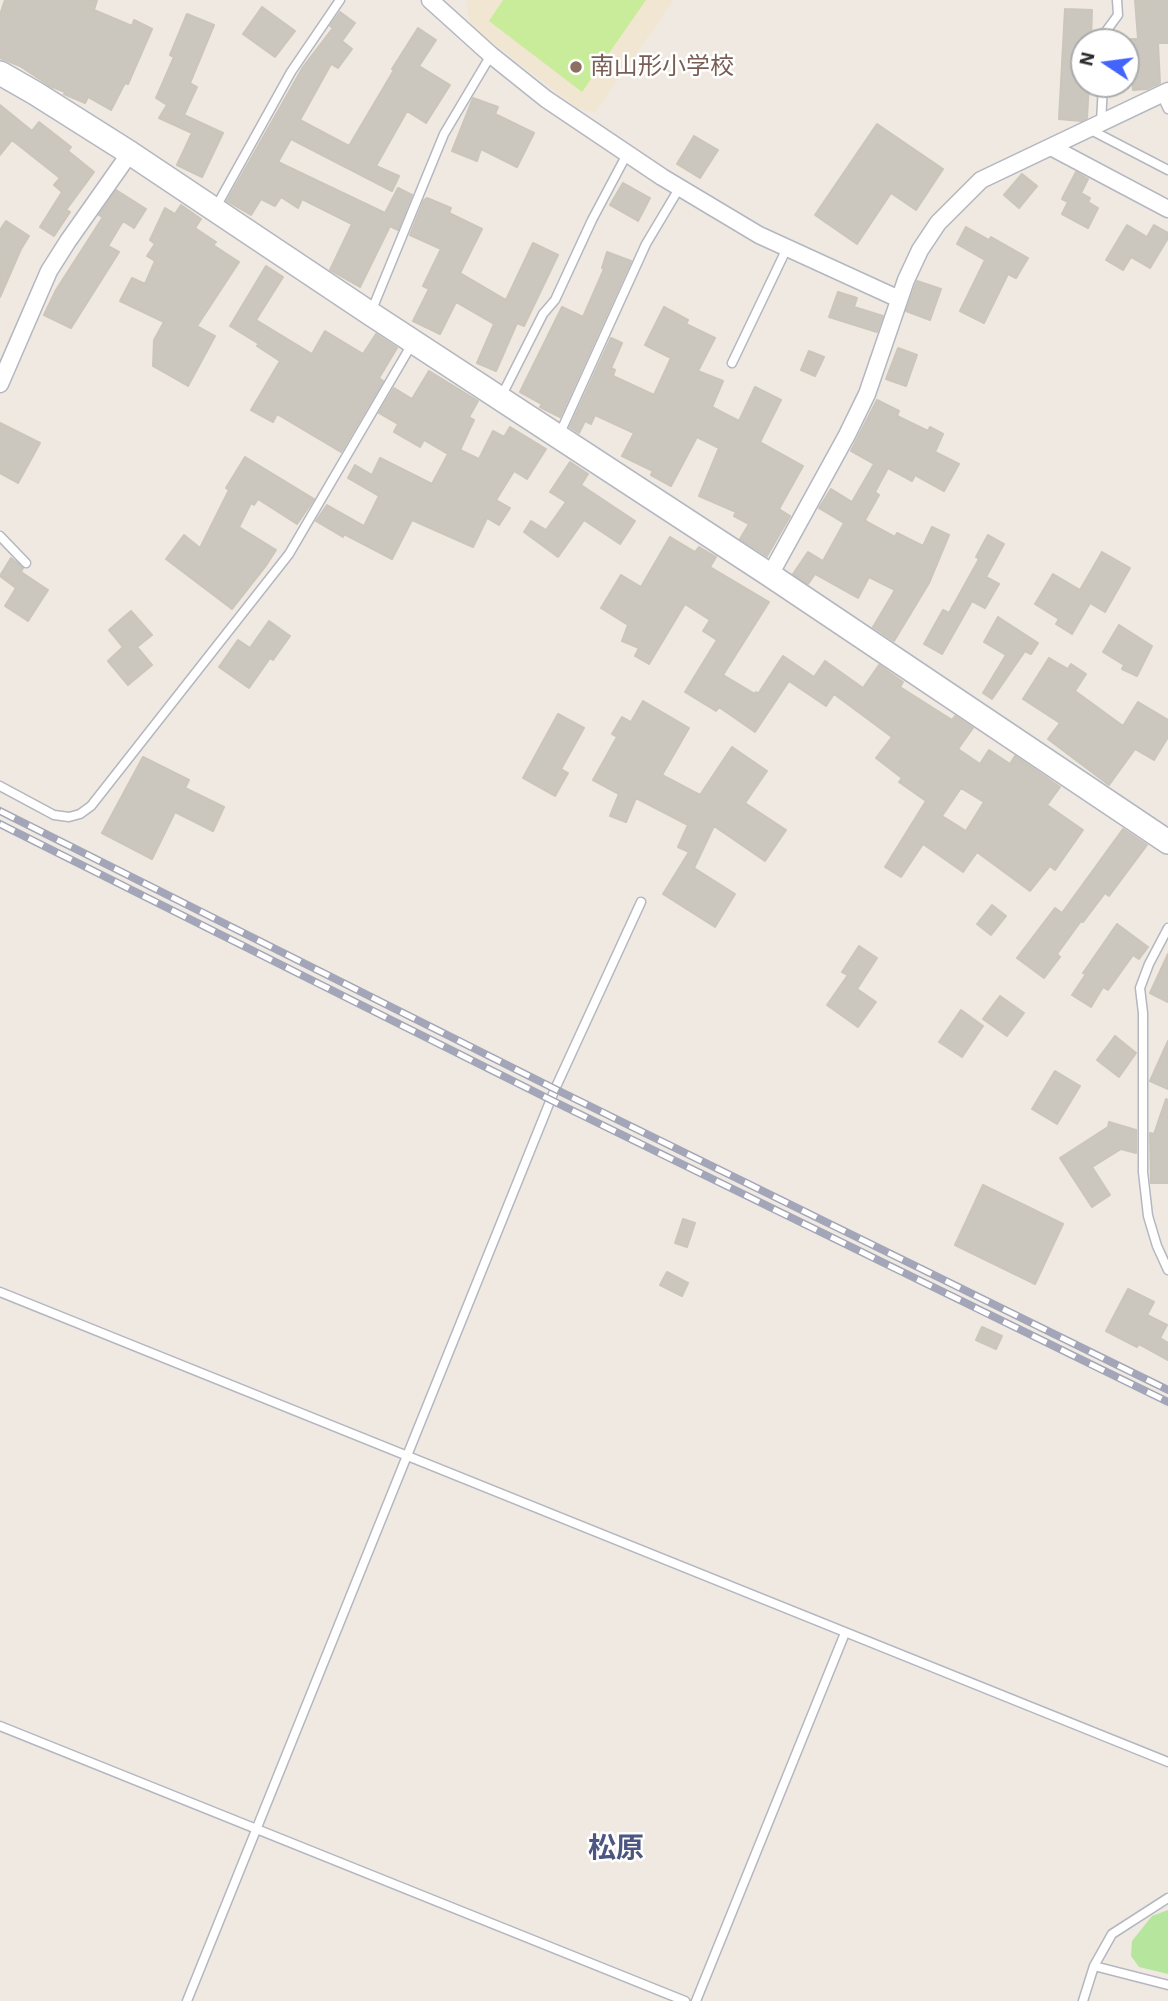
<!DOCTYPE html>
<meta charset="utf-8">
<style>
body{margin:0}
#map{position:relative;width:1168px;height:2001px;overflow:hidden;background:#efe9e1;font-family:"IBM Plex Sans",sans-serif}
canvas{display:block}
.north{position:absolute;left:1070px;top:28px;width:70px;height:70px;box-sizing:border-box;background:#fff;border:2px solid #ababab;border-radius:50%;rotate:283deg;font-size:19px;font-weight:700;line-height:28px;text-align:center;color:#2e2e2e}
.north::after{content:'';display:block;margin:auto;width:24px;height:32px;background:#4264fb;clip-path:polygon(50% 0,100% 100%,50% 72%,0 100%)}
</style>
<div id="map">
<canvas width="1168" height="2001"></canvas>
<div class="north">N</div>
</div>
<script>
const ctx = document.querySelector('canvas').getContext('2d');
ctx.lineJoin = 'round';
function paint(path, color) { ctx.fillStyle = color; ctx.fill(path, 'evenodd'); }
const toPath = rows => new Path2D(rows.map(r => 'M' + r).join(''));
function stroke(path, color, width, dash) { ctx.strokeStyle = color; ctx.lineWidth = width; ctx.lineCap = dash ? 'butt' : 'round'; ctx.setLineDash(dash || []); ctx.stroke(path); }
function drawText(font, color, halo, rows, align = 'center') {
  ctx.font = font + ' "IBM Plex Sans","Noto Sans JP",sans-serif'; ctx.lineWidth = 5; ctx.setLineDash([]); ctx.textBaseline = 'middle'; ctx.strokeStyle = halo; ctx.fillStyle = color; for (const [text, x, y, turn = 0] of rows) {
    ctx.save(); ctx.translate(x, y); ctx.rotate((+turn || 0) * Math.PI / 180); ctx.textAlign = isNaN(turn) ? turn : align; if (halo) ctx.strokeText(text, 0, 0); ctx.fillText(text, 0, 0); ctx.restore();
  }
}
const education = toPath([
 [466,0,674,0,595,112,578,109,471,26]
]);
const green = toPath([
 [1168,1910,1168,1974,1139,1967,1131,1956,1132,1941,1152,1916]
]);
const pitch = toPath([
 [503,0,646,0,582,92,489,21]
]);
const building = toPath([
 [5,0,97,0,94,10,132,26,134,20,152,29,128,84,125,83,111,110,88,97,85,103,64,94,65,92,50,86,20,66,0,58,0,15,5,0],
 [1135,0,1168,0,1168,43,1158,43,1160,83,1147,89,1133,90,1131,39,1138,39,1135,0],
 [262,7,295,31,275,57,243,34,262,7],
 [1065,9,1092,10,1091,42,1084,42,1084,84,1089,84,1087,118,1081,121,1059,119,1065,9],
 [340,12,355,23,342,41,352,49,338,68,331,64,300,120,349,146,394,70,392,69,418,28,436,40,419,66,450,85,426,123,407,111,376,166,399,176,392,191,291,139,278,162,385,213,398,188,412,195,398,230,390,226,360,287,330,270,352,224,302,199,298,208,281,197,275,206,261,199,251,215,227,201,303,67,333,28,330,26,340,12],
 [187,14,214,25,190,83,197,87,184,115,223,133,202,177,177,165,192,133,159,118,167,105,156,98,174,57,170,55,187,14],
 [473,98,498,107,495,114,534,133,517,167,481,149,477,161,452,151,473,98],
 [0,105,32,131,39,122,71,147,68,151,94,172,66,210,70,212,54,236,40,227,62,192,54,185,60,178,12,140,0,155,0,105],
 [877,124,943,169,916,210,891,193,857,244,815,215,877,124],
 [694,136,718,150,700,178,677,164,694,136],
 [1076,172,1088,179,1081,193,1090,198,1088,202,1098,208,1088,228,1062,214,1068,202,1062,199,1076,172],
 [1022,174,1037,186,1019,208,1004,195,1022,174],
 [623,183,650,198,638,221,610,205,623,183],
 [116,190,146,209,134,228,123,221,108,246,119,252,71,328,44,315,56,290,103,217,99,215,116,190],
 [427,198,451,208,449,213,482,229,460,273,506,300,533,243,558,255,524,326,517,323,496,371,477,363,494,324,456,302,440,334,413,321,429,289,423,286,441,249,410,235,424,200,427,198],
 [181,205,201,219,195,228,216,242,213,245,239,262,197,326,215,336,188,386,153,366,154,340,164,322,120,301,132,278,145,284,155,261,147,256,155,244,150,240,165,208,175,214,181,205],
 [6,221,29,236,21,249,0,297,0,230,6,221],
 [1127,225,1147,237,1154,225,1168,233,1168,238,1150,268,1131,257,1123,270,1106,260,1127,225],
 [966,227,989,240,991,237,1028,258,1016,278,1008,274,984,323,960,311,985,260,957,244,966,227],
 [607,252,631,261,560,417,540,407,542,404,520,392,562,307,583,317,604,269,602,268,607,252],
 [266,266,283,277,256,320,312,354,325,331,363,354,376,334,397,348,379,378,383,381,341,452,277,414,273,422,251,410,280,361,257,346,259,344,230,326,266,266],
 [917,281,941,289,930,320,906,311,917,281],
 [838,292,857,298,854,307,883,316,877,332,829,317,838,292],
 [664,307,688,320,686,324,715,338,698,371,723,381,712,407,739,421,755,387,781,400,760,442,803,466,779,509,790,516,767,556,740,539,749,524,734,516,736,512,699,496,719,448,697,437,671,486,651,475,653,471,622,456,634,433,595,415,591,424,585,421,579,433,570,427,611,338,622,343,611,368,615,370,613,376,654,395,671,358,645,345,664,307],
 [898,348,917,355,906,386,886,379,898,348],
 [809,351,824,357,815,376,801,370,809,351],
 [429,371,478,401,469,417,474,420,460,450,479,459,493,431,504,437,510,427,546,449,527,479,514,471,496,500,510,508,499,525,487,518,473,547,412,520,392,559,344,534,343,537,316,521,327,505,364,526,379,496,348,478,355,465,372,475,380,458,432,484,448,454,424,440,420,447,394,432,398,424,379,413,394,388,412,399,429,371],
 [877,400,899,411,897,416,928,431,930,427,943,434,935,452,959,464,944,491,915,475,912,481,888,468,875,492,879,495,865,520,867,522,895,537,897,533,923,546,932,527,949,535,929,583,894,641,873,627,895,590,869,577,858,598,815,574,808,584,793,574,808,552,823,561,844,523,819,508,831,489,852,502,874,464,851,451,877,400],
 [0,423,40,443,18,483,0,473,0,423],
 [245,457,314,499,297,524,258,499,254,505,251,503,239,527,276,550,265,567,232,609,166,559,184,535,200,548,229,490,226,488,245,457],
 [570,462,588,474,581,485,635,521,620,544,584,520,558,557,524,532,531,521,546,530,566,502,550,492,570,462],
 [988,535,1004,544,986,577,999,584,985,608,972,601,942,654,924,644,943,610,949,613,979,559,976,557,988,535],
 [670,537,695,552,699,547,716,557,710,567,769,602,723,675,755,694,756,692,758,694,783,656,814,677,825,661,863,688,879,665,903,682,900,687,952,720,955,716,973,728,958,749,980,764,989,750,1010,764,1015,756,1060,787,1047,805,1083,830,1055,870,1050,866,1030,891,977,852,963,872,923,844,901,877,885,867,926,801,899,782,902,778,876,758,892,737,834,694,826,706,789,681,755,732,719,707,716,711,685,692,717,640,703,631,710,620,685,604,649,664,635,656,639,648,622,641,628,625,601,608,621,575,641,587,670,537],
 [961,788,984,802,966,831,942,816,961,788],
 [1102,552,1130,568,1105,612,1090,603,1072,634,1056,624,1059,619,1035,604,1053,574,1080,590,1102,552],
 [11,558,23,568,21,572,48,590,28,621,5,606,16,588,0,576,11,558],
 [131,611,152,635,137,647,152,665,128,685,108,661,123,647,109,630,131,611],
 [998,617,1038,643,1031,654,1025,651,992,699,983,693,1006,655,984,642,998,617],
 [269,621,290,636,273,660,270,658,249,688,219,667,238,640,250,648,269,621],
 [1119,625,1152,646,1137,676,1122,669,1124,665,1103,652,1119,625],
 [1049,658,1068,669,1071,664,1086,674,1075,691,1123,726,1138,702,1168,720,1168,737,1154,760,1135,749,1109,785,1048,739,1060,723,1023,699,1049,658],
 [643,701,689,728,662,775,700,795,732,747,767,771,745,803,786,830,765,861,714,826,694,868,735,894,715,927,663,894,689,852,678,847,688,825,636,798,626,822,610,816,619,794,593,780,617,737,612,734,622,717,631,722,643,701],
 [558,714,584,728,561,769,568,773,555,796,523,778,558,714],
 [143,757,189,780,185,788,224,807,213,831,175,812,152,859,102,833,143,757],
 [1123,829,1147,845,1109,896,1105,893,1083,922,1081,921,1057,954,1060,957,1044,978,1017,958,1055,908,1062,913,1123,829],
 [992,905,1006,916,991,935,977,924,992,905],
 [1117,924,1148,947,1139,959,1133,955,1108,990,1103,987,1091,1007,1072,995,1086,974,1083,973,1117,924],
 [859,946,877,958,857,989,876,1002,858,1027,827,1005,848,975,842,972,859,946],
 [1168,954,1168,1002,1150,993,1168,954],
 [1000,996,1024,1013,1007,1036,983,1019,1000,996],
 [961,1010,983,1026,962,1057,939,1042,961,1010],
 [1115,1036,1136,1053,1119,1077,1097,1060,1115,1036],
 [1168,1041,1168,1089,1150,1081,1168,1041],
 [1055,1071,1080,1086,1057,1124,1032,1109,1055,1071],
 [1166,1099,1168,1100,1168,1183,1151,1183,1150,1133,1154,1134,1166,1099],
 [1109,1122,1136,1130,1136,1153,1121,1149,1092,1167,1110,1195,1092,1207,1060,1158,1108,1127,1109,1122],
 [983,1185,1063,1224,1035,1284,955,1245,983,1185],
 [683,1219,695,1223,687,1247,675,1243,683,1219],
 [667,1272,688,1283,682,1296,660,1285,667,1272],
 [1128,1289,1154,1302,1147,1315,1167,1325,1160,1338,1168,1343,1168,1360,1139,1344,1137,1347,1106,1331,1128,1289],
 [982,1327,1002,1336,996,1349,976,1340,982,1327]
]);
const lane = toPath([
 [1104,42,1104,34,1118,15,1117,0],
 [1161,94,1168,109],
 [1101,123,1103,84],
 [1089,129,1168,170],
 [216,207,291,72,340,0],
 [371,312,444,134,491,55],
 [732,363,787,248],
 [502,395,543,314,555,300,592,220,627,154],
 [560,433,646,244,680,187],
 [0,536,26,563],
 [0,786,54,815,69,817,80,814,91,806,289,554,412,344],
 [1168,928,1149,964,1140,988,1143,1013,1143,1172,1148,1216,1157,1246,1168,1270],
 [0,1292,1168,1762],
 [0,1726,685,2001],
 [1094,1966,1168,1985],
 [187,2001,555,1089,641,902],
 [696,2001,845,1633],
 [1083,2001,1094,1966,1112,1934,1168,1898]
]);
const street = toPath([
 [430,0,491,55,546,99,662,177,759,235,899,299],
 [1051,147,1168,209],
 [0,384,49,271,68,241,130,153],
 [770,575,847,435,867,394,906,280,920,250,938,223,981,180,1168,91]
]);
const secondary = toPath([
 [0,73,35,93,130,153,371,314,770,575,1168,842]
]);
const rail = toPath([
 [0,811,555,1089,1168,1390],
 [0,824,551,1100,1168,1402]
]);
const markers = [
 [576,67,7,"#8d6e63"]
];
const educationNames = [
 ["南山形小学校",590,67]
];
const quarterNames = [
 ["松原",616,1849]
];
paint(education, '#f0e6d1');
paint(green, '#b6e59e');
paint(pitch, '#c9ec9a');
paint(building, '#cbc7bf');
stroke(building, '#cbc5ba', 2);
stroke(lane, '#b4b7c1', 11);
stroke(street, '#b4b7c1', 19);
stroke(secondary, '#b4b7c1', 26);
stroke(lane, '#fff', 8);
stroke(street, '#fff', 16);
stroke(secondary, '#fff', 23);
stroke(rail, '#a3a6b8', 8);
stroke(rail, '#fff', 5, [16]);
for (const [x, y, r, color] of markers) { const dot = new Path2D(); dot.arc(x, y, r, 0, 2 * Math.PI); ctx.fillStyle = color; ctx.fill(dot); stroke(dot, '#fff', 2.5); }
drawText('24px', '#785e54', '#fff', educationNames, 'left');
drawText('bold 28px', '#4d5680', '#fff', quarterNames);
</script>
